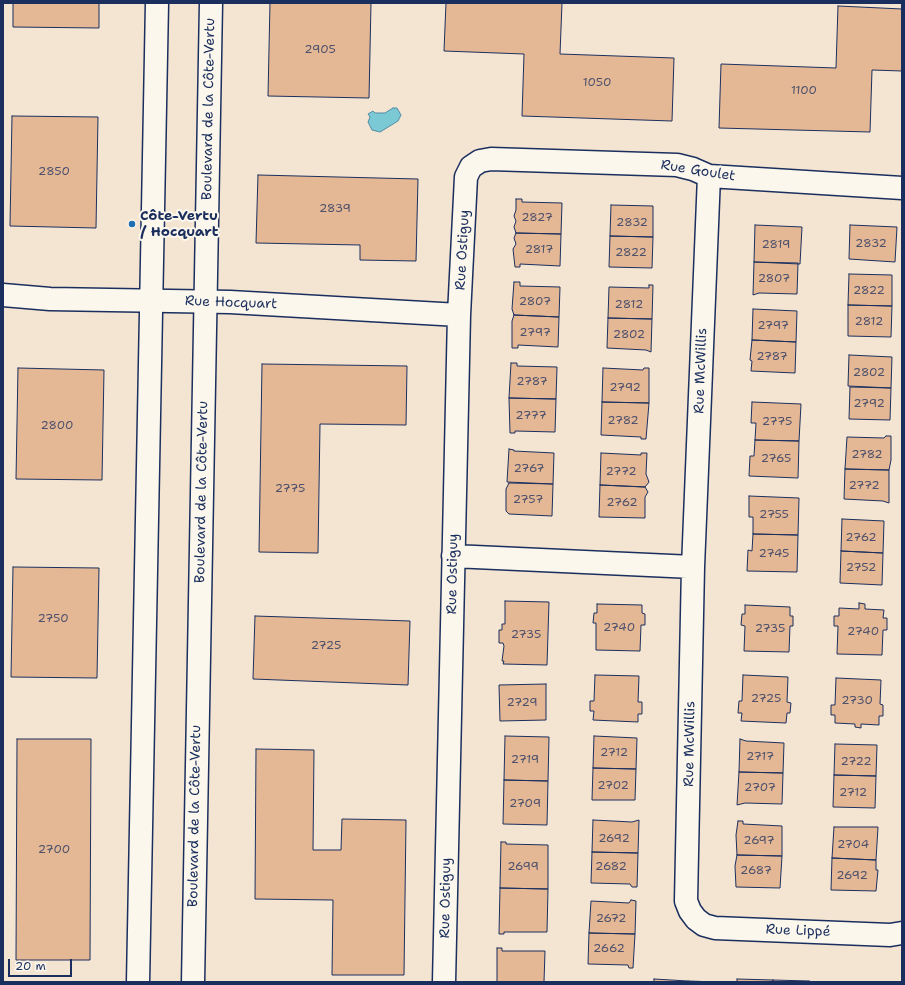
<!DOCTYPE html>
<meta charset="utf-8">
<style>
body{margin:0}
#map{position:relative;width:905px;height:985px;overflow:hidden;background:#f4e4d2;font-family:"Shantell Sans",sans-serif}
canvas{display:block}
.frame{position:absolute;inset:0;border:4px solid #1b2f5e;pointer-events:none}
.scale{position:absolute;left:8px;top:959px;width:64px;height:18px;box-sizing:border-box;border:2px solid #1b2f5e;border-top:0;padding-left:5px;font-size:12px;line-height:14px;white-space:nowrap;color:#1b2f5e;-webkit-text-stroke:3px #fbf7ec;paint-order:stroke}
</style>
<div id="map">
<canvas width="905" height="985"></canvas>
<div class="frame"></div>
<div class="scale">20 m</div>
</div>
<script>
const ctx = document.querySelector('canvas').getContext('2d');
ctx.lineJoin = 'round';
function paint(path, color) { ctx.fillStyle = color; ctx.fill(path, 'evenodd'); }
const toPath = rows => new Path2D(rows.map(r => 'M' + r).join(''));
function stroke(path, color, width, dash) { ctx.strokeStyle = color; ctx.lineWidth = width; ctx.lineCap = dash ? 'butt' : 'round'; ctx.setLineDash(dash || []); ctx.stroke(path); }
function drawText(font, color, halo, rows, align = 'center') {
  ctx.font = font + ' "Shantell Sans",sans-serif'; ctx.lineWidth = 4; ctx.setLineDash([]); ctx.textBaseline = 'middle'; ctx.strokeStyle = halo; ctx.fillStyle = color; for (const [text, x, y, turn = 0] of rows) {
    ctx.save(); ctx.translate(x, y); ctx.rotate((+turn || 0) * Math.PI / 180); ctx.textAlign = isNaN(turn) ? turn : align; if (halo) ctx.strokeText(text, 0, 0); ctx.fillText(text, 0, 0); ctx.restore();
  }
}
const water = toPath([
 [393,108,397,108,401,115,398,121,380,132,372,130,368,122,370,117,368,114,373,111,375,113,385,113,393,108]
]);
const building = toPath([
 [13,3,99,3,99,28,13,27,13,3],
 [270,3,371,3,369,98,268,96,270,3],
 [446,3,562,3,560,54,674,58,672,121,522,116,524,54,444,51,446,3],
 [838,6,902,9,902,71,872,70,870,132,719,128,721,64,836,68,838,6],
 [12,116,98,117,96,228,10,226,12,116],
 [258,175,418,179,416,261,360,260,360,245,256,243,258,175],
 [516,199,522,199,522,202,562,203,561,234,516,233,514,227,516,221,514,216,516,210,516,199],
 [611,205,653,206,653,237,610,236,611,205],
 [755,225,802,227,800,264,754,262,755,225],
 [850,225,897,227,895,262,849,259,850,225],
 [516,233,561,234,560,266,520,264,520,267,515,267,513,249,516,244,514,238,516,233],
 [610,236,653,237,652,268,609,267,610,236],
 [754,262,798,263,797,294,759,293,753,295,754,262],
 [849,274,892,275,892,306,848,305,849,274],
 [514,282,520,282,520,286,560,287,559,317,514,315,512,309,514,282],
 [649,285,653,285,652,319,608,318,609,287,649,288,649,285],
 [848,305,892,306,891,337,848,336,848,305],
 [753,309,797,311,796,342,752,340,753,309],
 [514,315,559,317,558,347,518,345,518,348,512,348,512,321,514,315],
 [608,318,652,319,651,352,646,350,607,348,608,318],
 [752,340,796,342,795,373,751,371,752,361,750,360,752,340],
 [849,355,892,357,891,388,848,386,849,355],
 [511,363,517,363,517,366,557,367,556,399,509,398,511,363],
 [262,364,407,366,406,425,320,424,318,553,259,552,262,364],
 [18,368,104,370,102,480,16,479,18,368],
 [603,368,643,370,644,368,649,368,649,403,602,402,603,368],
 [850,387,891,388,890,420,849,419,850,387],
 [509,398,556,399,555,432,515,431,515,433,510,433,509,398],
 [602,402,649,403,646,439,641,439,641,437,601,435,602,402],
 [752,402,801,404,799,441,755,440,756,423,751,423,752,402],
 [886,436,891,436,891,460,889,470,845,469,847,437,884,438,886,436],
 [755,440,799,441,798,478,749,476,750,456,754,456,755,440],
 [509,449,514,450,514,451,554,453,553,484,507,482,509,449],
 [601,453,641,455,641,453,647,453,646,474,649,482,645,487,600,485,601,453],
 [845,469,889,470,889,503,883,501,844,499,845,469],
 [509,483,553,484,552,516,509,514,506,511,506,489,509,483],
 [600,485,645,487,648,492,645,497,645,518,599,517,600,485],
 [749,496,799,498,798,535,753,534,753,517,749,517,749,496],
 [842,519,884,521,883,553,841,551,842,519],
 [753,534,798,535,797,572,747,571,748,550,752,551,753,534],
 [841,551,883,553,882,585,840,583,841,551],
 [13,567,99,568,97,678,11,677,13,567],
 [505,601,549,602,547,665,503,664,504,661,502,661,504,646,503,643,499,643,499,630,502,630,502,624,505,624,505,601],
 [859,603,865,604,865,609,884,610,883,618,887,618,887,630,883,630,882,655,837,654,838,626,834,626,834,616,839,616,839,608,859,609,859,603],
 [597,604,642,605,642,613,645,614,645,625,641,625,640,651,596,650,596,623,593,623,594,613,597,613,597,604],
 [745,605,790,607,790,616,793,616,793,626,790,626,789,652,744,651,745,626,741,625,742,614,745,614,745,605],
 [255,616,410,621,408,685,253,679,255,616],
 [595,675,639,676,638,702,642,702,642,714,638,714,638,722,593,720,594,711,590,711,590,701,594,701,595,675],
 [743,675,788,677,787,702,791,703,790,713,787,713,786,723,741,721,742,713,738,713,739,701,742,701,743,675],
 [836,678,881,680,880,704,883,705,883,716,879,716,879,725,861,724,861,728,855,727,855,724,835,723,835,715,831,715,831,705,835,705,836,678],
 [546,684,546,720,500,721,499,685,546,684],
 [505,736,549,737,548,781,504,780,505,736],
 [594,736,637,738,636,769,593,768,594,736],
 [17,739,91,739,90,960,16,960,17,739],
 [740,739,746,741,784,743,783,773,739,772,740,739],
 [835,744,877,745,876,776,834,775,835,744],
 [256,749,314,750,313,850,341,850,342,819,406,820,404,975,332,975,333,900,255,899,256,749],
 [593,768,636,769,635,800,592,800,593,768],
 [739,772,783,773,782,804,745,803,737,805,739,772],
 [834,775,876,776,875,808,833,807,834,775],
 [504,780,548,781,547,825,503,824,504,780],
 [593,820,632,822,639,820,638,853,592,852,593,820],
 [738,821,743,821,743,824,782,826,782,856,737,855,736,835,738,821],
 [834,827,878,827,876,860,832,858,834,827],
 [501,842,506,842,506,844,548,845,548,889,500,888,501,842],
 [592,852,638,853,637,887,632,887,630,884,591,883,592,852],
 [737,855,782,856,780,888,736,887,735,866,737,855],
 [832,858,876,860,876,870,878,870,876,891,831,890,832,858],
 [500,888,548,889,547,932,504,932,504,934,499,934,500,888],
 [631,900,636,901,635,934,589,933,591,901,629,903,631,900],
 [589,933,635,934,633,968,629,968,628,965,588,964,589,933],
 [497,948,502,948,502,951,545,951,544,982,497,982,497,948],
 [654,979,688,981,687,982,654,982,654,979],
 [737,979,773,980,773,982,737,982,737,979],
 [773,980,810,981,810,982,773,982,773,980],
 [688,981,718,982,687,982,688,981]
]);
const minor = toPath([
 [709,176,693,567,686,901,690,911,696,919,704,925,715,928,890,935,902,933],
 [3,295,50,299,230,302,459,315],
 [453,556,693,567],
 [444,982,459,315,466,177,471,167,480,161,491,159,677,165,693,169,709,176,902,188]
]);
const major = toPath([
 [138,982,157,3],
 [193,982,211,3]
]);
const markers = [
 [132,224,4,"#1f6fb2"]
];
const numberNames = [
 ["2905",320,50],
 ["1050",597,83],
 ["1100",804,91],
 ["2850",54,172],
 ["2839",335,209],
 ["2827",537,218],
 ["2832",632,223],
 ["2832",871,244],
 ["2819",776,245],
 ["2817",539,250],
 ["2822",631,253],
 ["2807",774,279],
 ["2822",869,291],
 ["2807",535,302],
 ["2812",629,305],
 ["2812",869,322],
 ["2797",773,326],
 ["2797",535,333],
 ["2802",629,335],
 ["2787",772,357],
 ["2802",869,373],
 ["2787",532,382],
 ["2792",625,388],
 ["2792",869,404],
 ["2777",531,416],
 ["2782",623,421],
 ["2775",777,422],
 ["2800",57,426],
 ["2782",867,455],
 ["2765",776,459],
 ["2767",529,469],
 ["2772",621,472],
 ["2772",864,486],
 ["2775",290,489],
 ["2757",528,500],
 ["2762",622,503],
 ["2755",774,515],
 ["2762",861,538],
 ["2745",774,554],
 ["2752",861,568],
 ["2750",53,619],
 ["2740",619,628],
 ["2735",770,629],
 ["2740",863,632],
 ["2735",526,635],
 ["2725",326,646],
 ["2725",766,699],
 ["2730",857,701],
 ["2729",522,703],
 ["2712",614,753],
 ["2717",760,757],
 ["2719",525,760],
 ["2722",856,762],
 ["2702",613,786],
 ["2707",760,788],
 ["2712",853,793],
 ["2709",525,804],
 ["2692",614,839],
 ["2697",759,841],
 ["2704",853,845],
 ["2700",54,850],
 ["2699",523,867],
 ["2682",611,867],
 ["2687",756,871],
 ["2692",852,876],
 ["2672",611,919],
 ["2662",609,949]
];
const streetNames = [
 ["Boulevard de la Côte-Vertu",209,109,-89],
 ["Rue Goulet",698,171,9],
 ["Rue Ostiguy",463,250,-87],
 ["Rue Hocquart",231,303,2],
 ["Rue McWillis",701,371,-88],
 ["Boulevard de la Côte-Vertu",202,492,-89],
 ["Rue Ostiguy",453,574,-89],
 ["Rue McWillis",690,744,-89],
 ["Boulevard de la Côte-Vertu",195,816,-89],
 ["Rue Ostiguy",446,898,-89],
 ["Rue Lippé",798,931,2]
];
const poiNames = [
 ["Côte-Vertu",140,216],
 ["/ Hocquart",140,232]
];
paint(water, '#7ac9d5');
stroke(water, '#548ba5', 1);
paint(building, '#e5b895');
stroke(building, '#1b2f5e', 1);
stroke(minor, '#1b2f5e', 25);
stroke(major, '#1b2f5e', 25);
stroke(minor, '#fbf7ec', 22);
stroke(major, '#fbf7ec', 22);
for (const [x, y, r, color] of markers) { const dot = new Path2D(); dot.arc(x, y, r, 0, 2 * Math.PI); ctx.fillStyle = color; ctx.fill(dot); stroke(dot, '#fbf7ec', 1.5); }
drawText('12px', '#4e516c', null, numberNames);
drawText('14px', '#1b2f5e', '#fbf7ec', streetNames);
drawText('bold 14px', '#1b2f5e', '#fbf7ec', poiNames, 'left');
</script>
